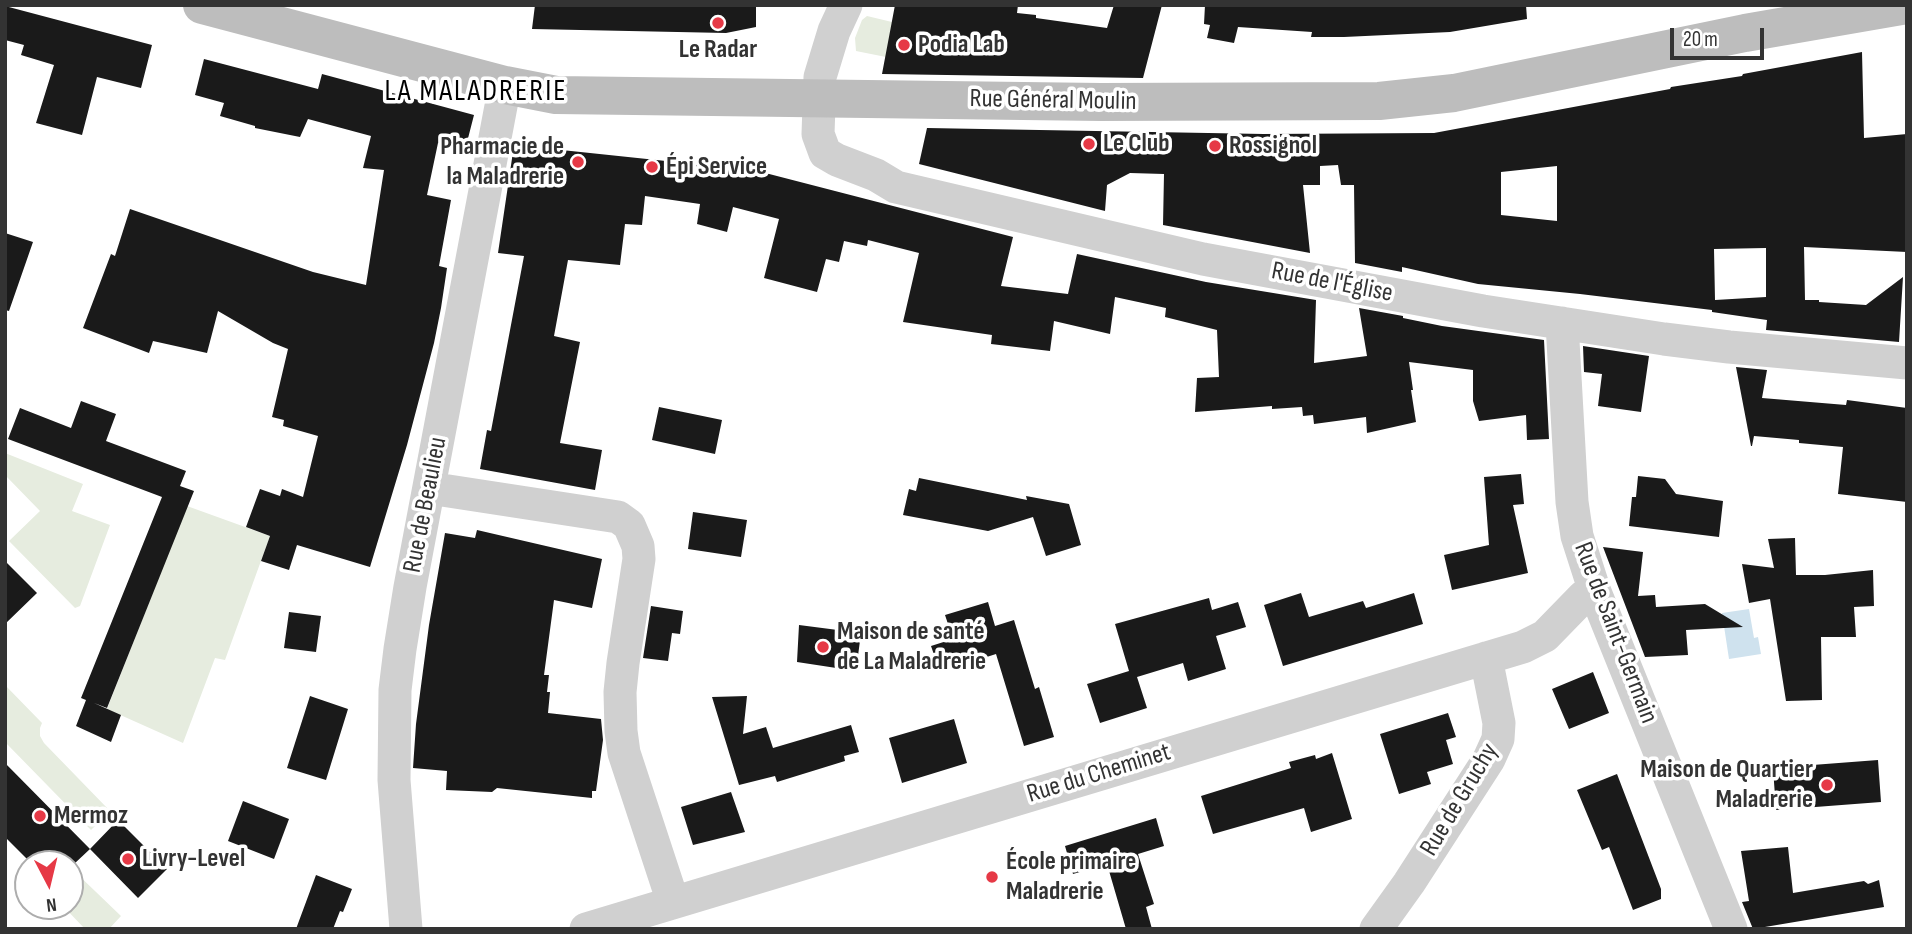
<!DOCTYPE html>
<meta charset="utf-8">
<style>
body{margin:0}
#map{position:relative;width:1912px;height:934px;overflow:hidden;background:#fff;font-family:"Sofia Sans Condensed",sans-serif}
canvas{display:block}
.frame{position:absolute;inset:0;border:7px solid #333;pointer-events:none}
.north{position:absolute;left:14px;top:850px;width:70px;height:70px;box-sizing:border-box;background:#fff;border:2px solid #adadad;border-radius:50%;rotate:173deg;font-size:19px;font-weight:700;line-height:28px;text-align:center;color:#333}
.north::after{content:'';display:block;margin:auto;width:24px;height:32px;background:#e63946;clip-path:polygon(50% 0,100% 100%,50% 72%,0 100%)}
.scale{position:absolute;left:1670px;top:28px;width:94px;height:32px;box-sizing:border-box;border:4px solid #333;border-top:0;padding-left:9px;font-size:21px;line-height:24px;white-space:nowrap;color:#333;-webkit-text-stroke:5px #fff;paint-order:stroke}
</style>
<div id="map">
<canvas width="1912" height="934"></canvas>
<div class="frame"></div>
<div class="north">N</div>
<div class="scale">20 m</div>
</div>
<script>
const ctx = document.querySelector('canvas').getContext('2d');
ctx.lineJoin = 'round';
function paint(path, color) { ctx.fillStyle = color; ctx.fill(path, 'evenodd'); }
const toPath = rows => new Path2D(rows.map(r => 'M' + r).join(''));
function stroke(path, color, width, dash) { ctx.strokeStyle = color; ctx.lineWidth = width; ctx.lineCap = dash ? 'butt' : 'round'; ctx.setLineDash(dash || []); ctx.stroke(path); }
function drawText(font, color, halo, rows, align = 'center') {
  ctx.font = font + ' "Sofia Sans Condensed",sans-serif'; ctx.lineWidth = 7; ctx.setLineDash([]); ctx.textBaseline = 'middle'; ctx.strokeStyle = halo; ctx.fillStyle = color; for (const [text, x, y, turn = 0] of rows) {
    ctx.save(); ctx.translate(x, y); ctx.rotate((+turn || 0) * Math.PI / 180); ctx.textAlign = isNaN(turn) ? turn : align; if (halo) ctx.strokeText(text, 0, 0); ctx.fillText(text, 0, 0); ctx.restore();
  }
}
const green = toPath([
 [867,16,892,22,886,57,856,51,855,38,862,20],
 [5,453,83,484,72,511,110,525,80,606,75,608,9,541,40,511,5,475],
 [187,506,270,536,225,660,215,658,183,743,107,709],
 [5,685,42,723,40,728,40,736,44,743,110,811,91,830,5,742],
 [70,867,121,916,109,929,85,929,63,906,70,906]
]);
const water = toPath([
 [1749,609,1754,638,1758,637,1761,654,1729,659,1722,613]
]);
const building = toPath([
 [535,5,756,5,756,27,726,33,532,29],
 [895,5,1018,5,1017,13,1036,15,1036,18,1107,28,1114,5,1162,5,1143,78,882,74],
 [1205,5,1526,5,1527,19,1450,32,1344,37,1311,37,1312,32,1238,27,1234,43,1207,38,1210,25,1204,24],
 [5,6,152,45,141,88,97,77,82,135,36,123,54,65,21,55,24,45,5,40],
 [1862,52,1864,138,1907,134,1907,252,1804,247,1805,300,1819,300,1819,302,1866,305,1903,277,1899,342,1766,330,1767,320,1712,312,1712,310,1580,294,1478,284,1402,267,1402,272,1355,263,1354,185,1341,185,1338,165,1320,166,1320,185,1303,185,1310,253,1163,225,1164,174,1130,173,1107,185,1105,211,919,164,927,128,1264,134,1434,133,1670,89,1671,87,1742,76,1743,74],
 [1557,166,1557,221,1501,215,1501,172],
 [1766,248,1766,297,1715,300,1714,249],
 [204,59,318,89,322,74,474,115,465,150,438,143,427,195,451,200,439,266,447,268,441,308,434,343,407,445,370,567,297,545,289,570,261,561,270,536,246,527,260,489,280,496,282,489,303,497,318,436,283,426,284,420,272,417,288,349,273,343,218,311,207,353,153,341,149,353,83,328,111,254,115,256,130,209,313,272,366,285,384,170,363,168,371,136,308,119,300,137,255,128,255,126,220,116,224,103,195,95],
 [514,145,704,165,705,161,746,168,1013,237,1001,286,1068,294,1077,254,1206,282,1316,300,1314,363,1367,356,1359,308,1403,316,1403,318,1442,326,1544,340,1549,439,1527,440,1526,415,1479,421,1473,401,1473,370,1409,362,1413,390,1411,390,1416,422,1367,433,1366,417,1314,424,1313,415,1303,416,1302,407,1272,409,1272,406,1195,412,1197,378,1219,377,1217,330,1165,317,1166,308,1115,297,1110,334,1054,321,1050,351,991,344,992,335,903,322,919,253,868,240,867,246,844,241,839,262,826,259,817,292,764,278,779,219,733,207,727,232,697,224,700,204,645,196,642,225,625,224,620,265,568,260,554,336,580,342,560,443,602,450,595,490,480,469,487,430,491,431,524,256,498,253],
 [5,233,33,242,9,311,5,310],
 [1583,346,1649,356,1641,412,1598,406,1602,374,1584,372],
 [1736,367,1767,370,1762,398,1846,405,1847,400,1907,408,1907,502,1838,494,1843,447,1799,443,1799,440,1754,436,1752,446,1751,446],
 [81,401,116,414,106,441,186,471,180,486,194,491,107,708,94,703,121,715,111,742,76,726,86,700,81,698,162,497,8,439,20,408,71,428],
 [659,407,722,420,715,454,652,440],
 [1521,474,1524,504,1513,505,1528,573,1452,590,1444,555,1489,545,1484,477],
 [1638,476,1665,479,1676,494,1723,501,1719,537,1629,526,1632,497,1636,497],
 [919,478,1027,500,1026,496,1069,504,1081,545,1046,556,1033,517,988,531,903,515,909,489,916,491],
 [693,512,747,520,741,557,688,549],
 [477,530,602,559,592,608,554,600,544,675,549,675,547,692,550,692,548,713,601,719,603,740,596,791,592,791,592,798,497,788,492,792,446,790,447,771,413,768,416,724,429,625,445,533,475,538],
 [1795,538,1796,575,1825,575,1873,570,1874,606,1854,607,1856,637,1821,637,1822,700,1786,701,1770,599,1749,603,1742,564,1774,568,1768,539],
 [1603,547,1643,552,1638,596,1655,595,1656,607,1705,604,1743,627,1686,630,1688,655,1645,657],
 [5,561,37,593,5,624],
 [1301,593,1309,617,1363,601,1366,608,1414,593,1423,624,1283,666,1264,605],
 [1209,598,1212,610,1238,602,1246,627,1216,636,1226,669,1188,681,1183,663,1137,677,1147,708,1100,723,1087,684,1129,671,1115,624],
 [988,602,995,626,1014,620,1035,689,1039,687,1054,737,1024,746,996,654,940,672,931,646,953,639,945,615],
 [651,606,683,611,680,634,672,633,668,661,643,658],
 [289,612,321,616,316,652,284,648],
 [799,625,861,633,856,671,797,662],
 [1593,672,1609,713,1569,729,1552,689],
 [310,696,348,709,326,780,287,768],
 [747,696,743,734,766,727,773,748,851,725,859,752,844,756,845,761,777,782,775,776,739,785,712,697],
 [1448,713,1456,737,1446,740,1453,764,1427,772,1431,784,1399,794,1380,734],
 [954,719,967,763,902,783,889,738],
 [1332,753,1352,819,1311,832,1304,808,1213,834,1201,796,1291,768,1289,762,1315,755,1316,759],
 [1878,760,1881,802,1776,810,1773,768],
 [5,763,90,849,74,864,32,864,5,837],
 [1617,774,1661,889,1661,899,1633,910,1609,847,1602,850,1577,790],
 [731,792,745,832,693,845,681,807],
 [243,801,289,819,274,859,228,841],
 [1156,818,1164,846,1138,854,1154,904,1146,907,1152,929,1126,929,1107,864,1073,874,1065,846],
 [118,820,167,869,138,898,90,849],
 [1788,847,1793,893,1864,881,1868,884,1879,880,1884,907,1753,929,1742,902,1749,901,1741,851],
 [316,875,352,889,343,912,340,911,333,929,296,929]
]);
const street = toPath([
 [846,5,834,31,820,77,818,134,825,153,837,160,876,175,896,187,1203,259,1483,311,1664,339,1729,347,1907,363],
 [1562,323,1572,502,1577,536,1595,592,1731,929],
 [429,488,618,517,629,525,638,546,639,559,623,663,620,692,621,731,624,753,673,902],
 [406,929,394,780,395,690,400,649,410,587,505,85],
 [586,929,1523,647,1545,636,1583,597,1595,592],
 [1376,929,1409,883,1489,759,1498,739,1499,723,1486,658]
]);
const secondary = toPath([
 [202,5,505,85,556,95,1101,102,1379,101,1454,93,1745,33,1907,5]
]);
const markers = [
 [718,23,7,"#e63946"],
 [904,45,7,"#e63946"],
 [1089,144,7,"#e63946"],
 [1215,146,7,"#e63946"],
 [578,162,7,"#e63946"],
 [652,167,7,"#e63946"],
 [823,647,7,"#e63946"],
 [1827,785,7,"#e63946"],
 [40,816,7,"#e63946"],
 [128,859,7,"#e63946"],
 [992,877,7,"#e63946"]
];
const poiNames = [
 ["Podia Lab",918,45],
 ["Le Radar",718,50,"center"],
 ["Le Club",1103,144],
 ["Rossignol",1229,146],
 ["Pharmacie de",564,147,"right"],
 ["la Maladrerie",564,177,"right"],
 ["Épi Service",666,167],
 ["Maison de santé",837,632],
 ["de La Maladrerie",837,662],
 ["Maison de Quartier",1813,770,"right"],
 ["Maladrerie",1813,800,"right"],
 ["Mermoz",54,816],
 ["Livry-Level",142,859],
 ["École primaire",1006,862],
 ["Maladrerie",1006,892]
];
const streetNames = [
 ["Rue Général Moulin",1053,101,1],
 ["Rue de l'Église",1332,283,11],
 ["Rue de Beaulieu",426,505,-79],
 ["Rue de Saint-Germain",1615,633,69],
 ["Rue du Cheminet",1099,774,-17],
 ["Rue de Gruchy",1460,800,-59]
];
const quarterNames = [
 ["LA MALADRERIE",476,92]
];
paint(green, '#e6ecdf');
paint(water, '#cfe2ee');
paint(building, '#1a1a1a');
stroke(street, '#d0d0d0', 33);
stroke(secondary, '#bdbdbd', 38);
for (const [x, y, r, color] of markers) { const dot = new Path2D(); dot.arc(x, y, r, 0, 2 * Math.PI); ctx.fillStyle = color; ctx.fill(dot); stroke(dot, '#fff', 2.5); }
drawText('bold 26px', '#333', '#fff', poiNames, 'left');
drawText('26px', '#333', '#fff', streetNames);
ctx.letterSpacing = '2px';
drawText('30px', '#000', '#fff', quarterNames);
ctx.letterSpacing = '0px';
</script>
